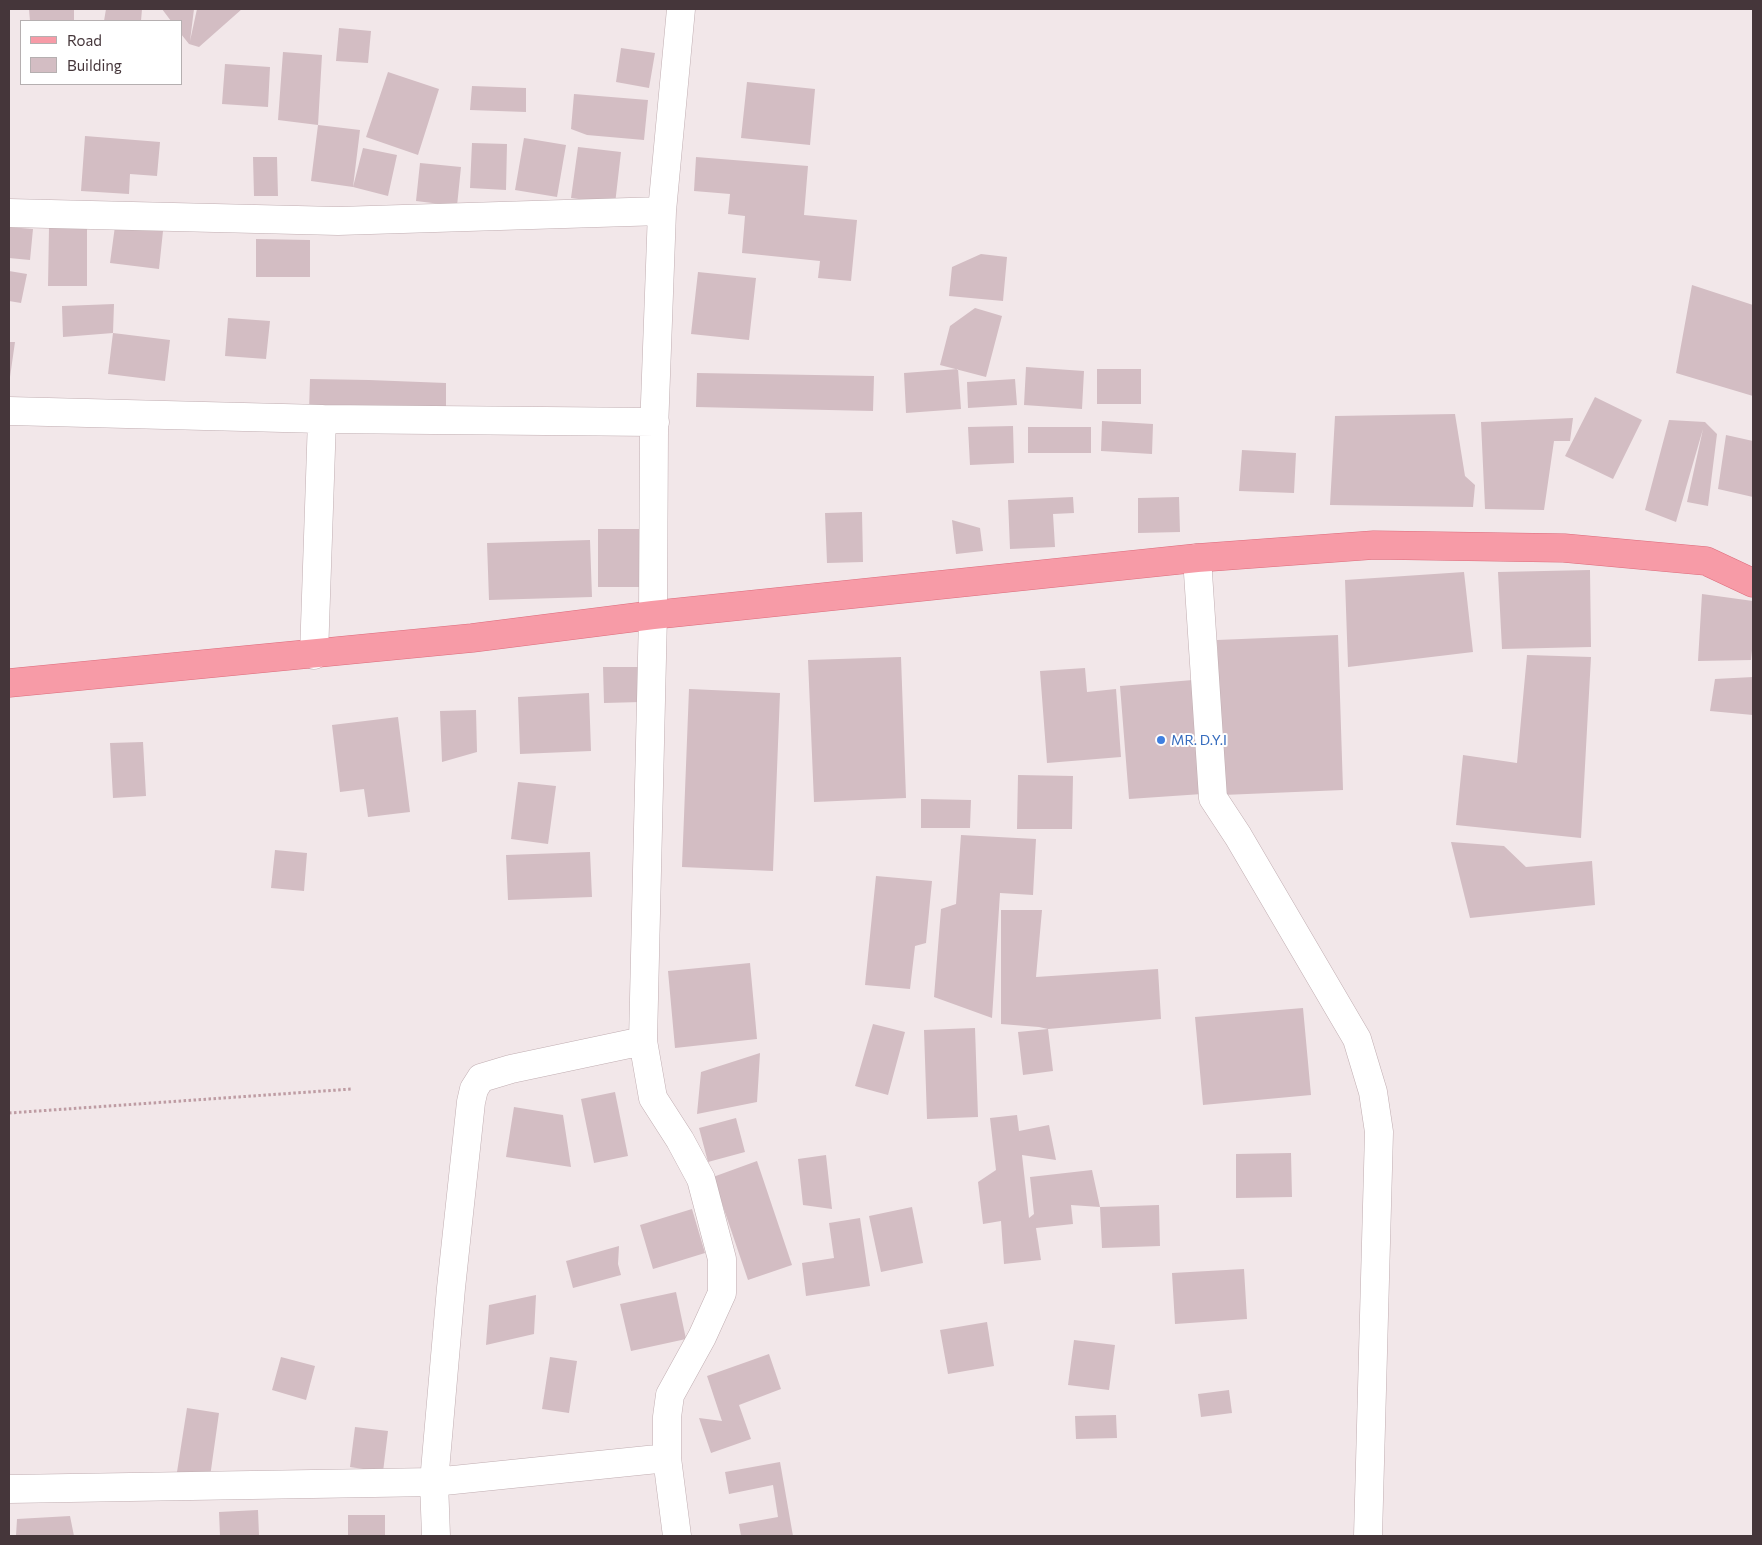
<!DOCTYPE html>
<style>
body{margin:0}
#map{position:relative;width:1762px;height:1545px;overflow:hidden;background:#f2e7e9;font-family:Commissioner,sans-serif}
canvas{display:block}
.frame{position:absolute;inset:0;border:10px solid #45363a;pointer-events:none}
.legend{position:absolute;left:20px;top:20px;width:162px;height:65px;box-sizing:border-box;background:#fff;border:1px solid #b5afb0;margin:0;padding:6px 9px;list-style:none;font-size:15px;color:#45363a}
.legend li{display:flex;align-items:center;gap:10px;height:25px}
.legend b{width:25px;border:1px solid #b5afb0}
</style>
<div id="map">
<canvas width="1762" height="1545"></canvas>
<div class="frame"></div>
<ul class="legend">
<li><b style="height:6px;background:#f79ba7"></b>Road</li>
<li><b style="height:14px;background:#d3bdc3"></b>Building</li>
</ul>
</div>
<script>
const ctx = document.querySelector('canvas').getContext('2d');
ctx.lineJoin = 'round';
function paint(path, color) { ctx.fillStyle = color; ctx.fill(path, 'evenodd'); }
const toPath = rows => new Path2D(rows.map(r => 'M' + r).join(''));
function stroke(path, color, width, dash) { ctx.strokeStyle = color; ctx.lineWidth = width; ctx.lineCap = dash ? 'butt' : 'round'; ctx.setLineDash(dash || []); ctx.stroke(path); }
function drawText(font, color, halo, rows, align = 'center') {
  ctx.font = font + ' Commissioner,sans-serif'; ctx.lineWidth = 4; ctx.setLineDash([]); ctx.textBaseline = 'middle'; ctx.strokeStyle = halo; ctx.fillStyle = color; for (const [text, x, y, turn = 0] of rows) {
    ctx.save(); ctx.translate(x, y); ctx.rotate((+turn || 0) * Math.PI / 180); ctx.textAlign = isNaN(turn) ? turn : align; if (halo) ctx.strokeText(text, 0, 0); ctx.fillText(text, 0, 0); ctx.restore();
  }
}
const building = toPath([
 [29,9,74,9,74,21,30,21],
 [106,9,142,9,141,21,104,21],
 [162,9,194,9,190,41,197,9,242,9,199,47,189,44,181,34,181,21,171,21],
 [339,28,371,31,368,63,336,61],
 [621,48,655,53,649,88,616,82],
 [283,52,322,55,318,125,278,120],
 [225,64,270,67,268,107,222,104],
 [388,72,439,89,418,155,366,137],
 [747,82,815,89,810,145,741,138],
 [472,86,526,88,526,112,470,110],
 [574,94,648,100,644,140,587,135,571,129],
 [318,125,360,130,353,187,363,148,397,155,388,196,353,187,311,181],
 [85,136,160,142,157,176,130,174,129,194,81,191],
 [524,138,566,145,557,197,515,190],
 [472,143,507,144,506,190,470,188],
 [578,147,621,152,615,204,571,198],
 [253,157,277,157,278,196,254,196],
 [696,157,808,166,804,215,857,220,851,281,818,278,820,261,742,253,745,216,728,214,730,194,694,191],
 [420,163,461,167,457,206,416,201],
 [115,226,163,231,159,269,110,263],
 [9,227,33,229,30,260,9,258],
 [49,228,87,228,87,286,48,286],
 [256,239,310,240,310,277,256,277],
 [981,254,1007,257,1003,301,949,296,952,267],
 [9,271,27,274,21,303,9,301],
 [698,272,756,278,749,340,691,334],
 [1692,285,1753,305,1753,396,1676,373],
 [114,304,113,333,63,337,62,306],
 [975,308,1002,316,986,377,940,365,950,326],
 [228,318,270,321,266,359,225,356],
 [113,333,170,340,165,381,108,374],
 [9,342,15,342,10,377,9,377],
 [1026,367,1084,371,1082,409,1024,405],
 [958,369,961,409,906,413,904,373],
 [1097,369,1141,369,1141,404,1097,404],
 [697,373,874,376,873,411,696,407],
 [310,379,369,380,446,383,446,412,309,411],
 [1015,379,1017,405,968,408,967,382],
 [1595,397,1642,420,1613,479,1565,456],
 [1455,414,1465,476,1475,485,1473,507,1330,505,1335,416],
 [1573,418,1570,441,1554,441,1544,510,1485,509,1481,422],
 [1669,420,1705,422,1717,434,1708,506,1687,502,1703,429,1676,522,1645,510],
 [1102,421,1153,424,1152,454,1101,451],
 [1013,426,1014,463,970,465,968,427],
 [1028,427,1091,427,1091,453,1028,453],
 [1726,435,1753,441,1753,497,1718,489],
 [1242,450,1296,453,1294,493,1239,491],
 [1073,497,1074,513,1053,514,1055,547,1010,549,1008,500],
 [1179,497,1180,532,1138,533,1138,498],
 [862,512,863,562,827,563,825,513],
 [952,520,980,528,983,551,956,554],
 [598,529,644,529,644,587,598,587],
 [590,540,592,597,489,600,487,543],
 [1590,570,1591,647,1502,649,1498,572],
 [1464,572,1473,652,1348,667,1345,580],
 [1702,594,1753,601,1753,641,1751,660,1698,661],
 [1338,635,1343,790,1223,795,1217,640],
 [1527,655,1591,657,1581,838,1456,825,1463,755,1517,763],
 [901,657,906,798,814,802,808,660],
 [603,667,641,667,641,702,604,703],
 [1085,668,1087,692,1116,689,1121,757,1047,763,1040,671],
 [1753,677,1753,715,1710,711,1715,679],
 [1193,680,1202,794,1129,799,1120,686],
 [689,689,780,693,773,871,682,867],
 [589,693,591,751,520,754,518,697],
 [476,710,477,752,442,762,440,711],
 [398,717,410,812,368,817,364,789,340,792,332,725],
 [143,742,146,796,113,798,110,743],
 [1018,775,1073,776,1072,829,1017,829],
 [518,782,556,786,548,844,511,839],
 [921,799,971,800,970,828,921,828],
 [961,835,1036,839,1033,895,1000,893,992,1018,934,997,941,909,956,904],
 [1451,842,1504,846,1526,867,1592,861,1595,905,1470,918],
 [275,850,307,853,304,891,271,888],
 [590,852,592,897,508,900,506,855],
 [876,876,932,881,926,943,915,946,910,989,865,985],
 [1001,910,1042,910,1036,977,1158,969,1161,1019,1048,1029,1039,1027,1001,1024],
 [750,963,757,1039,675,1048,668,971],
 [1303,1008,1311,1095,1203,1105,1195,1017],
 [873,1024,905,1032,888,1095,855,1086],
 [975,1028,978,1117,927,1119,924,1030],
 [1048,1029,1053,1071,1023,1075,1018,1032],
 [760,1053,757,1102,697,1114,701,1072],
 [615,1092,628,1156,594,1163,581,1099],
 [514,1107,563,1115,571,1167,506,1157],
 [1017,1115,1019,1131,1049,1125,1056,1160,1022,1155,1029,1218,1034,1214,1030,1177,1092,1170,1100,1207,1071,1205,1073,1224,1036,1228,1041,1260,1004,1264,1001,1221,983,1224,978,1182,996,1170,990,1118],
 [736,1118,745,1152,708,1162,699,1128],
 [1291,1153,1292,1197,1236,1198,1236,1154],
 [826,1155,832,1209,803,1205,798,1159],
 [757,1161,792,1265,748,1280,713,1177],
 [1159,1205,1160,1246,1102,1248,1100,1207],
 [912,1207,923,1263,881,1272,869,1216],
 [692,1209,705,1253,653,1269,640,1225],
 [860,1218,870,1286,806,1296,802,1263,834,1258,829,1223],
 [619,1246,618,1264,621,1275,573,1288,566,1261],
 [1244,1269,1247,1319,1175,1324,1172,1273],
 [676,1292,686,1339,631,1351,620,1304],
 [536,1295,534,1334,486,1345,489,1305],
 [987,1322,994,1366,948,1374,940,1330],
 [1074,1340,1115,1345,1109,1390,1068,1385],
 [769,1354,781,1389,739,1405,751,1439,711,1453,699,1418,722,1421,707,1376],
 [281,1357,315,1366,306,1400,272,1390],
 [550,1357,577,1361,569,1413,542,1409],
 [1229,1390,1232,1413,1201,1417,1198,1394],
 [187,1408,219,1413,210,1477,177,1472],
 [1116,1415,1117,1438,1076,1439,1075,1416],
 [355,1427,388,1431,383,1472,350,1467],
 [780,1462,793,1536,741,1536,739,1524,778,1517,773,1485,729,1494,725,1472],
 [258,1510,259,1536,220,1536,219,1512],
 [348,1515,385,1515,385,1536,348,1536],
 [70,1516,74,1536,16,1536,17,1519]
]);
const path = toPath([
 [9,1113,352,1089]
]);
const minor = toPath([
 [9,213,338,221,662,211],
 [9,411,322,419,655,422],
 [1197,558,1213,798,1238,836,1357,1039,1373,1092,1379,1132,1368,1536],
 [314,655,322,419],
 [9,1489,434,1482,667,1458],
 [436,1536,434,1482,451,1288,471,1102,474,1089,481,1078,511,1069,643,1041],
 [677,1536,667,1458,667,1417,670,1395,702,1337,722,1293,722,1259,701,1179,680,1140,653,1098,643,1041,653,615,654,430,662,211,681,9]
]);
const primary = toPath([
 [9,683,472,638,653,615,1197,558,1374,545,1564,548,1706,561,1753,583]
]);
const markers = [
 [1161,740,5,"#3f7fe0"]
];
const shopNames = [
 ["MR. D.Y.I",1171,740]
];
paint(building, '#d3bdc3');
stroke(minor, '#c0adb1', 29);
stroke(primary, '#dc6c7c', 29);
stroke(path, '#be9ca3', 3, [2.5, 2.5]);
stroke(minor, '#fff', 28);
stroke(primary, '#f79ba7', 28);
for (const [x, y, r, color] of markers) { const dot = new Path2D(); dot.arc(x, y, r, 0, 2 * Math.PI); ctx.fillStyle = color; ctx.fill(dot); stroke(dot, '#fff', 2); }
drawText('14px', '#366cbe', '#fff', shopNames, 'left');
</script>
